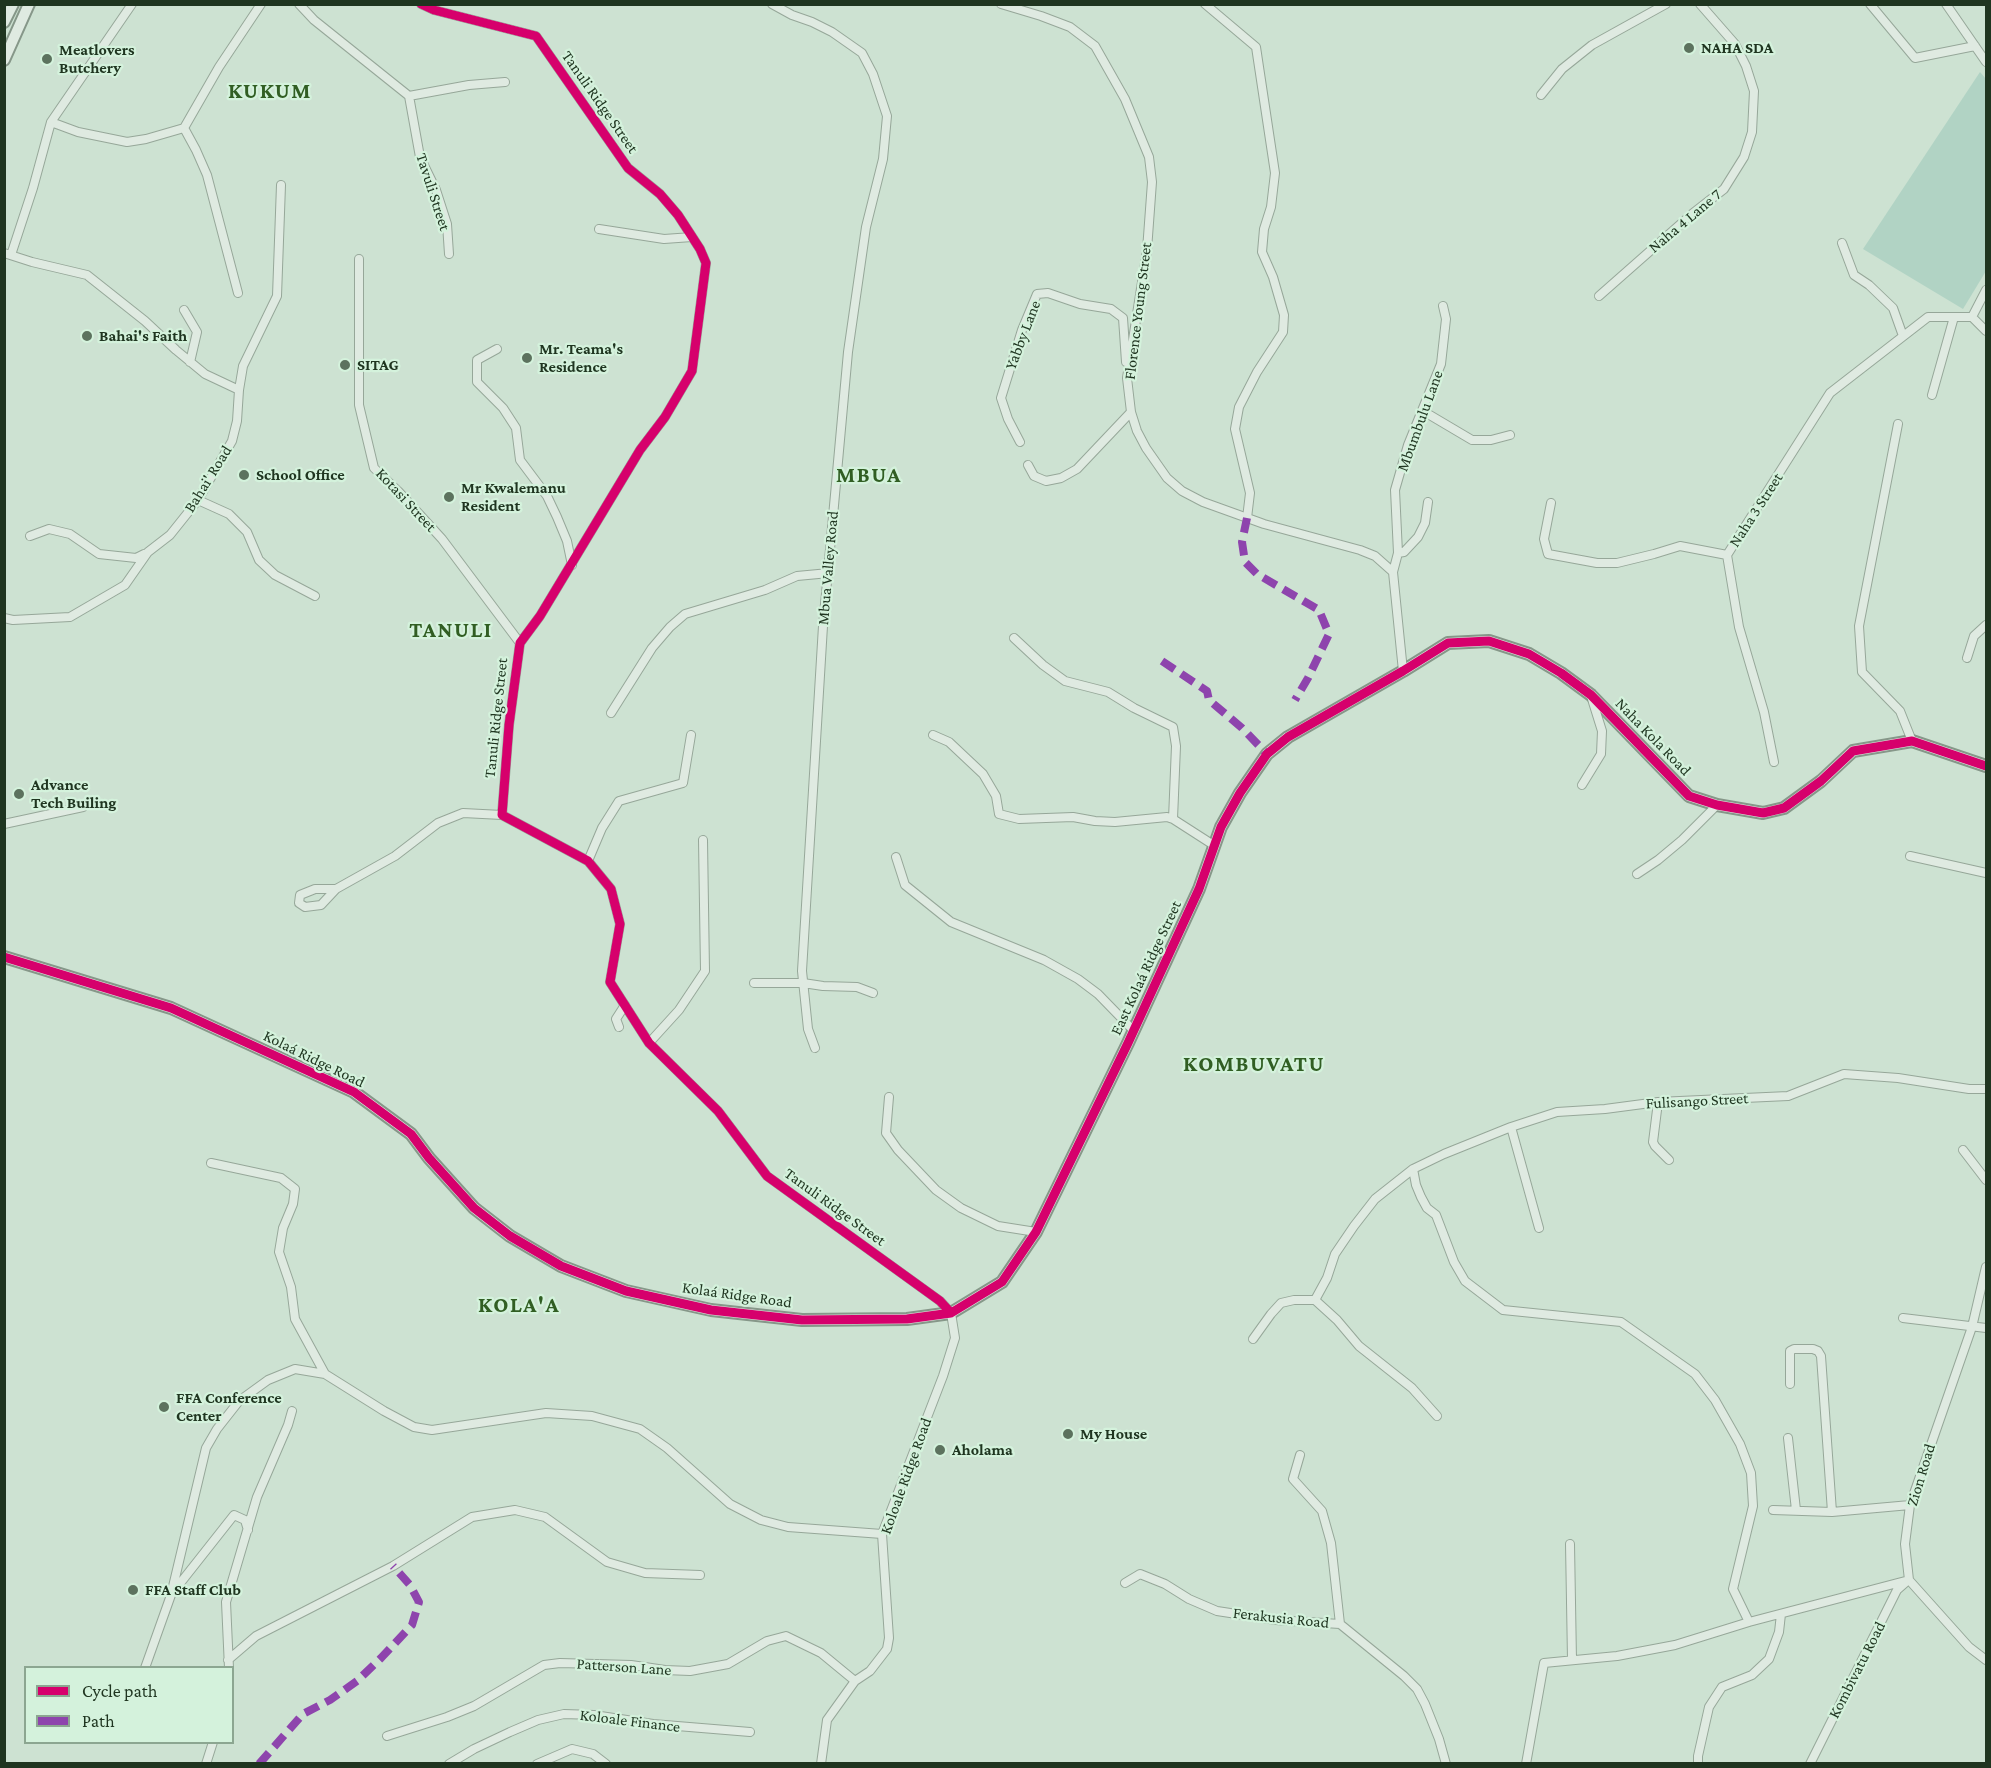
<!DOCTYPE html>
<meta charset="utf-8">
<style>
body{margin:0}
#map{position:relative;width:1991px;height:1768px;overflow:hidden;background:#cde2d2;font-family:"Crimson Pro",serif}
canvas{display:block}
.frame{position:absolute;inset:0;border:6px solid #1f3520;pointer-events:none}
.legend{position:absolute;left:24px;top:1666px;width:210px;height:78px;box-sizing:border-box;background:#d4f2dc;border:2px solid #8ca691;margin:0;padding:8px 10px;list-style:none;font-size:18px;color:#1f3520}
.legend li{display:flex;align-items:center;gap:12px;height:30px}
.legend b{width:30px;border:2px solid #8ca691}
</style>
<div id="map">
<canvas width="1991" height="1768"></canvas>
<div class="frame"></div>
<ul class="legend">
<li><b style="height:8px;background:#d6006c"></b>Cycle path</li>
<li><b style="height:8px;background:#8e44ad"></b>Path</li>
</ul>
</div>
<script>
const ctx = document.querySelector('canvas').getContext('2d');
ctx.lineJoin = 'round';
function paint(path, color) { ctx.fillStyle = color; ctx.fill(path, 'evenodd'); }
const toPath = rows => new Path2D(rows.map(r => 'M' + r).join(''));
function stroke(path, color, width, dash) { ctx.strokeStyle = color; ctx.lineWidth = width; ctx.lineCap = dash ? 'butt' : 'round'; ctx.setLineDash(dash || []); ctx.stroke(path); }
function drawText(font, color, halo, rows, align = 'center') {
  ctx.font = font + ' "Crimson Pro",serif'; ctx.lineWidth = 4.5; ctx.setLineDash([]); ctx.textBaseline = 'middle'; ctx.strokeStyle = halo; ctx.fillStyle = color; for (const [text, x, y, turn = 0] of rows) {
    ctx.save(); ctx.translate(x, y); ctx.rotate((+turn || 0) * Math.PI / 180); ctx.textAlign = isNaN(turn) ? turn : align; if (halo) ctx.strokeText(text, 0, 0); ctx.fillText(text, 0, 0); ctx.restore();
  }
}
const green = toPath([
 [1980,72,1986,79,1986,271,1963,309,1863,249]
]);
const street = toPath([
 [299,4,314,20,409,96,420,157,436,190,447,224,449,254],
 [421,4,434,10,536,36,628,168,660,194,678,215,700,249,706,263,692,371,665,417,640,450,540,616,520,643,509,725,502,815,588,861,611,889,620,924,610,982,649,1043,718,1111,767,1176,940,1301,951,1313,955,1338,943,1376,882,1534,889,1638,887,1649,870,1671,855,1681,827,1720,821,1764],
 [772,4,792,15,812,22,832,32,862,53,873,74,887,116,883,159,866,227,848,352,823,626,802,971,808,1029,815,1048],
 [1001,4,1041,16,1070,27,1095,46,1125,99,1149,157,1152,182,1147,250,1127,378,1131,412,1137,431,1146,448,1167,478,1182,491,1203,502,1264,524,1360,550,1375,556,1393,572,1403,671],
 [1205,4,1256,47,1275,173,1271,207,1264,229,1262,252,1273,277,1284,315,1283,332,1257,372,1239,407,1235,429,1250,493,1247,518],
 [1870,4,1915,58,1975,46],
 [1946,4,1986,62],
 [1541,95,1562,69,1592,45,1666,4],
 [409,96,469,85,505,82],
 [51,122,78,132,127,142,146,139,184,128,196,150,207,175,238,293],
 [184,128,219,67,261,4],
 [599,229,664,239,692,237],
 [1842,243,1854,275,1869,285,1893,308,1903,336],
 [4,253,32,262,87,275,145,321,176,350,205,374,239,390],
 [11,255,33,188,51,122,132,4],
 [359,259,359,405,374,468,398,491,442,539,520,643],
 [1599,296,1692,214,1724,189,1744,157,1752,132,1754,91,1746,66,1735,44,1700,4],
 [184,310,197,332,190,362],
 [1972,317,1986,290],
 [1972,317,1986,331],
 [497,349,477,360,477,382,503,408,516,428,520,460,547,496,557,517,567,541,572,565],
 [1932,395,1954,317],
 [1423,411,1472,440,1491,440,1510,435],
 [1898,424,1859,626,1862,672,1900,711,1912,741],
 [1020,442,1008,419,1001,398,1022,330,1037,294,1048,293,1080,304,1111,309,1123,318,1126,362],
 [1028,465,1034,476,1046,481,1061,478,1077,469,1131,412],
 [198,500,229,514,247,532,259,560,275,575,315,596],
 [1551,503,1544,539,1548,554,1597,563,1617,563,1654,554,1680,546,1727,555],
 [30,536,49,529,70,534,99,554,136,558,144,554],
 [1398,553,1404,552,1418,537,1425,523,1428,502],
 [1393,572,1398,553,1395,490,1408,445,1441,364,1446,319,1443,306],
 [4,618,13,620,70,617,125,585,148,552,170,535,198,500,232,441,237,421,239,390,243,366,277,296,281,185],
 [1014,638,1043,665,1065,681,1108,692,1134,708,1173,727,1176,746,1173,819,1215,846],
 [1967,658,1974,636,1986,625],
 [611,713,652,648,670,627,685,614,765,590,797,576,829,573],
 [933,735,949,742,983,774,996,796,999,814,1019,819,1073,817,1095,821,1115,822,1167,817,1173,819],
 [1774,762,1764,712,1739,627,1727,555,1830,393,1928,317,1972,317],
 [1582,785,1601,754,1602,731,1592,699],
 [4,824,83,807],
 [1910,856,1986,873],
 [896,857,905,885,951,922,1044,960,1078,979,1098,994,1134,1031],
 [588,861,602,828,619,801,683,783,691,735],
 [1637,874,1658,860,1682,840,1717,805],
 [336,889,321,905,305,907,299,903,300,895,315,889,336,889,395,856,438,823,463,813,502,815],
 [754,983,803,983,823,986,857,987,873,993],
 [619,1027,616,1019,625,1005],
 [649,1043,679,1010,705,971,703,840],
 [889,1097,886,1133,898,1150,936,1190,961,1208,998,1226,1036,1232],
 [1658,1102,1653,1142,1655,1146,1669,1160],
 [1511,1127,1539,1228],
 [1963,1150,1986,1180],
 [211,1163,281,1178,295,1189,293,1204,283,1228,279,1252,291,1287,295,1319,325,1374],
 [1413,1169,1416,1185,1421,1197,1427,1208,1436,1215,1454,1262,1465,1281,1503,1310,1621,1322,1695,1374,1715,1400,1740,1444,1751,1473,1753,1506,1733,1589,1749,1622],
 [1986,1267,1972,1327,1910,1505,1905,1544,1909,1580,1969,1647,1986,1660],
 [1903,1318,1986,1328],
 [1253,1339,1271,1314,1281,1303,1294,1300,1315,1300],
 [1790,1384,1790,1351,1794,1349,1813,1349,1818,1351,1821,1356,1832,1512],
 [1437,1416,1412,1388,1359,1346,1337,1320,1315,1300,1327,1278,1335,1254,1354,1226,1375,1199,1413,1169,1444,1154,1511,1127,1557,1112,1605,1109,1658,1102,1788,1096,1844,1074,1898,1078,1969,1089,1986,1089],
 [1788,1438,1796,1510],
 [1300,1455,1293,1479,1322,1511,1331,1543,1340,1624],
 [1773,1510,1832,1512,1910,1505],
 [1570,1544,1572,1660],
 [1125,1583,1140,1574,1165,1584,1189,1599,1217,1611,1276,1620,1340,1624,1404,1676,1417,1689,1425,1704,1439,1739,1446,1764],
 [174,1591,234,1515,245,1520,248,1530],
 [228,1660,256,1636,393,1566,472,1517,515,1510,545,1517,607,1562,645,1573,700,1575],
 [145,1668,171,1595,206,1448,217,1429,239,1401,268,1380,295,1369,325,1374,384,1411,414,1427,432,1430,546,1413,592,1416,640,1429,667,1448,730,1504,761,1520,788,1527,882,1534],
 [229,1668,226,1602,257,1497,288,1425,292,1411],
 [387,1736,447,1717,474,1706,544,1665,560,1663,631,1665,665,1670,690,1671,728,1664,767,1641,786,1636,821,1653,855,1681],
 [206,1764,213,1742],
 [449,1764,474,1749,510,1732,538,1720,564,1714,594,1715,653,1724,750,1732],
 [537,1764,572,1749,593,1754,606,1764],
 [1526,1764,1544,1663,1617,1656,1675,1645,1749,1622,1909,1580],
 [1698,1764,1698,1756,1709,1707,1722,1687,1752,1675,1769,1659,1779,1632,1781,1614],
 [1810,1764,1897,1590,1905,1583]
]);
const secondary = toPath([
 [4,22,13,4],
 [4,60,29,4],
 [4,957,171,1008,354,1092,411,1134,429,1158,474,1208,510,1236,561,1266,626,1291,711,1310,802,1320,907,1319,951,1313,1002,1282,1036,1232,1128,1043,1199,889,1221,827,1240,793,1267,754,1288,737,1403,671,1448,643,1489,641,1529,654,1561,673,1591,695,1689,796,1717,805,1763,813,1784,808,1821,781,1853,751,1912,741,1986,766]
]);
const quiet = toPath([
 [1247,518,1242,542,1245,562,1257,574,1319,610,1329,634,1308,678,1295,700],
 [1162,661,1207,691,1209,700,1242,728,1267,754],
 [259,1764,303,1714,330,1700,357,1681,381,1658,412,1625,419,1602,410,1585,393,1566]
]);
const cycleway = toPath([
 [421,4,434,10,536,36,628,168,660,194,678,215,700,249,706,263,692,371,665,417,640,450,540,616,520,643,509,725,502,815,588,861,611,889,620,924,610,982,649,1043,718,1111,767,1176,940,1301,951,1313],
 [4,957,171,1008,354,1092,411,1134,429,1158,474,1208,510,1236,561,1266,626,1291,711,1310,802,1320,907,1319,951,1313,1002,1282,1036,1232,1128,1043,1199,889,1221,827,1240,793,1267,754,1288,737,1403,671,1448,643,1489,641,1529,654,1561,673,1591,695,1689,796,1717,805,1763,813,1784,808,1821,781,1853,751,1912,741,1986,766]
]);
const markers = [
 [1689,48,6,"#5c725e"],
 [47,59,6,"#5c725e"],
 [87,336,6,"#5c725e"],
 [527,358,6,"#5c725e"],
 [345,365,6,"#5c725e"],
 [244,475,6,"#5c725e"],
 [449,497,6,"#5c725e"],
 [19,794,6,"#5c725e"],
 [164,1407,6,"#5c725e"],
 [1068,1434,6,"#5c725e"],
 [940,1450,6,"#5c725e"],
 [133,1590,6,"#5c725e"]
];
const poiNames = [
 ["NAHA SDA",1701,48],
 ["Meatlovers",59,50],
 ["Butchery",59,68],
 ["Bahai's Faith",99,336],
 ["Mr. Teama's",539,349],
 ["Residence",539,367],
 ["SITAG",357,365],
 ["School Office",256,475],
 ["Mr Kwalemanu",461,488],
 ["Resident",461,506],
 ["Advance",31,785],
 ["Tech Builing",31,803],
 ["FFA Conference",176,1398],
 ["Center",176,1416],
 ["My House",1080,1434],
 ["Aholama",952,1450],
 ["FFA Staff Club",145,1590]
];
const streetNames = [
 ["Tanuli Ridge Street",600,102,55],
 ["Tavuli Street",433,192,72],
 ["Naha 4 Lane 7",1685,221,-40],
 ["Florence Young Street",1138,311,-83],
 ["Yabby Lane",1023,335,-69],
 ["Mbumbulu Lane",1420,421,-70],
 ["Bahai' Road",208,479,-58],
 ["Kotasi Street",406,500,47],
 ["Naha 3 Street",1756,510,-57],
 ["Mbua Valley Road",828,568,-85],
 ["Tanuli Ridge Street",496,718,-84],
 ["Naha Kola Road",1653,737,46],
 ["East Kolaá Ridge Street",1146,968,-65],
 ["Kolaá Ridge Road",314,1059,26],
 ["Fulisango Street",1697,1101,-3],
 ["Tanuli Ridge Street",835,1207,36],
 ["Kolaá Ridge Road",737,1295,8],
 ["Zion Road",1921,1475,-73],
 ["Koloale Ridge Road",906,1476,-70],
 ["Ferakusia Road",1281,1618,6],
 ["Patterson Lane",624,1667,4],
 ["Kombivatu Road",1857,1670,-63],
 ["Koloale Finance",630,1721,7]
];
const districtNames = [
 ["KUKUM",270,91],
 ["MBUA",869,475],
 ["TANULI",451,630],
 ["KOMBUVATU",1254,1064],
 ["KOLA'A",519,1305]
];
paint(green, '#b1d3c4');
stroke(street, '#96a799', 10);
stroke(secondary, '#869789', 14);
stroke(street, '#dfeae1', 8);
stroke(secondary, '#dfeae1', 10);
stroke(quiet, '#8e44ad', 8, [15, 8]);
stroke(cycleway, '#d6006c', 9);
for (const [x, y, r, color] of markers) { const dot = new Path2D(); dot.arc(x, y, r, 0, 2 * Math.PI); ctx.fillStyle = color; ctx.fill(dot); stroke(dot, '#d4f2dc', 2); }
drawText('bold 16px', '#1f3520', '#d4f2dc', poiNames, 'left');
drawText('16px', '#1f3520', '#d4f2dc', streetNames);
ctx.letterSpacing = '1.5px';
drawText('bold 22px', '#315e23', '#d4f2dc', districtNames);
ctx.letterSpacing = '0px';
</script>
